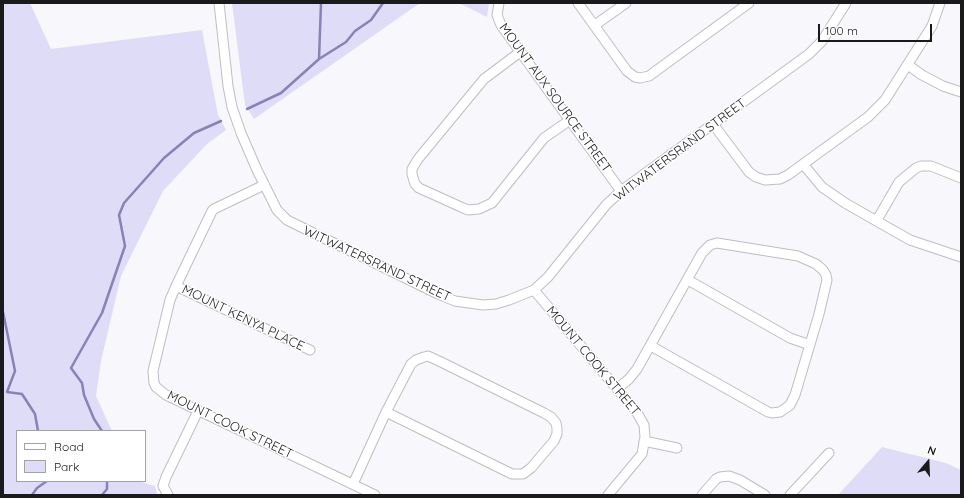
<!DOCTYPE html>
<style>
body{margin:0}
#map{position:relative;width:964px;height:498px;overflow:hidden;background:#f7f7fc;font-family:Quicksand,sans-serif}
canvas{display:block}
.frame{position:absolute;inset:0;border:4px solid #1a1a1c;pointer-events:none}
.legend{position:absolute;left:16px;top:430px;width:130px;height:52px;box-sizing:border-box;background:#fff;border:1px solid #a3a3a4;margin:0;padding:5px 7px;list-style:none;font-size:12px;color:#1a1a1c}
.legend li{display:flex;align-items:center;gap:8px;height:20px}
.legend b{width:20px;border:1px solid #a3a3a4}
.north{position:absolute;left:908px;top:442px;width:40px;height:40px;-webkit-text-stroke:3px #fff;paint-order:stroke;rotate:19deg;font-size:11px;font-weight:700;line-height:16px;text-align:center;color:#1a1a1c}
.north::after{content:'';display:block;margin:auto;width:14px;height:18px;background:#1a1a1c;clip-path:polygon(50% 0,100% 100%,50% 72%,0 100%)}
.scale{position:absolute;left:818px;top:24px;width:114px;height:18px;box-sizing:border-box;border:2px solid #1a1a1c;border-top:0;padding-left:5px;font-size:12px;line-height:14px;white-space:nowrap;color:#1a1a1c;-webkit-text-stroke:3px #fff;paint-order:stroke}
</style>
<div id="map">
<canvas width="964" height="498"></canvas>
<div class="frame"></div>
<ul class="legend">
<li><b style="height:5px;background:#fff"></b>Road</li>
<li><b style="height:11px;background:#dfdcf7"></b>Park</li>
</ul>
<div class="north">N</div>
<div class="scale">100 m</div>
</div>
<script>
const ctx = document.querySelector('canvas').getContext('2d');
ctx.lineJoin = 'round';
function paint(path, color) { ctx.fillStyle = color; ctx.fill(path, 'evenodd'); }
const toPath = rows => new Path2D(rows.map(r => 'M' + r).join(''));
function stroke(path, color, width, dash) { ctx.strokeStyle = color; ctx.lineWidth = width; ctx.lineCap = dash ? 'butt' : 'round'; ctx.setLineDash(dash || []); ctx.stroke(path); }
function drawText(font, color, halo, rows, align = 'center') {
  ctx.font = font + ' Quicksand,sans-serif'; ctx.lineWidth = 3; ctx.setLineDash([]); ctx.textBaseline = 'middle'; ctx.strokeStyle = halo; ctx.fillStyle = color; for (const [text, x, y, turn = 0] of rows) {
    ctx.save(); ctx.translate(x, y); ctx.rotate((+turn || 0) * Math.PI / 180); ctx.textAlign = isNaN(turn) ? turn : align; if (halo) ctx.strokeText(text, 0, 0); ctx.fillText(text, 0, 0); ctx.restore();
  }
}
const green = toPath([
 [3,3,30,3,51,49,202,30,218,115,226,130,207,144,163,191,121,276,101,361,96,396,112,431,17,431,17,481,138,481,155,486,157,495,3,495],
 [232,3,420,3,254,119,245,105],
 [459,3,489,3,487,17],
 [882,447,946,463,961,470,961,495,838,495]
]);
const stream = toPath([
 [319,59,346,42,355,31,371,20,383,3],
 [247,109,281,93,319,59,321,3],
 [3,312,15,371,7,392,22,394,35,414,38,431],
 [102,431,94,419,84,395,82,383,71,368,102,313,125,246,119,215,124,203,164,158,194,133,221,121],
 [32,495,37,488,47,481],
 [102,495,107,489,107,481]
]);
const minor = toPath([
 [219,3,228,86,232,107,241,133,257,170,277,210,287,220,295,224,438,294,455,301,483,305,496,304,509,300,534,290,548,277,606,205,621,191,809,54,822,41,846,3],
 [499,3,497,15,501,25,621,191],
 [578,3,627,71,635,77,640,78,649,76,749,3],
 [595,25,626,3],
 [520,52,484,79,418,159,412,169,412,174,415,184,419,188,461,207,468,210,479,209,492,203,544,138,570,120],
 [908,65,922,75,943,86,961,92],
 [713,124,749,172,756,177,765,180,780,179,788,175,868,117,885,100,932,26,940,3],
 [803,164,822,187,845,203,910,240,961,257],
 [264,185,214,209,212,211,176,286,170,300,153,371,154,383,156,387,166,395,375,495],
 [877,220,899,182,916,168,921,166,931,166,961,178],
 [688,280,790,338,810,345],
 [176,286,310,350],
 [534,290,617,389,636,411,644,425,645,437,642,454,608,495],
 [617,389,629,379,637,369,702,253,710,245,717,243,798,256,816,264,823,270,826,275,827,280,819,314,795,395,790,405,780,412,772,413,768,412,651,346],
 [644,441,677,448],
 [353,484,386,412,411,364,416,360,424,357,428,356,439,361,544,413,551,417,556,423,557,428,557,434,554,441,531,468,523,474,512,474,386,412],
 [168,495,163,486,166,477,198,411],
 [702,495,716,479,720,477,729,476,740,480,765,495],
 [790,495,829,453]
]);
const streetNames = [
 ["MOUNT AUX SOURCE STREET",555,98,54],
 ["WITWATERSRAND STREET",680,150,-37],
 ["WITWATERSRAND STREET",377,264,25],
 ["MOUNT KENYA PLACE",243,318,26],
 ["MOUNT COOK STREET",593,361,50],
 ["MOUNT COOK STREET",230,425,26]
];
paint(green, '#dfdcf7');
stroke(stream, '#8982b7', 2.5);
stroke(minor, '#bebdc2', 11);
stroke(minor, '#fff', 9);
drawText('13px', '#1a1a1c', '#fff', streetNames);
</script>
